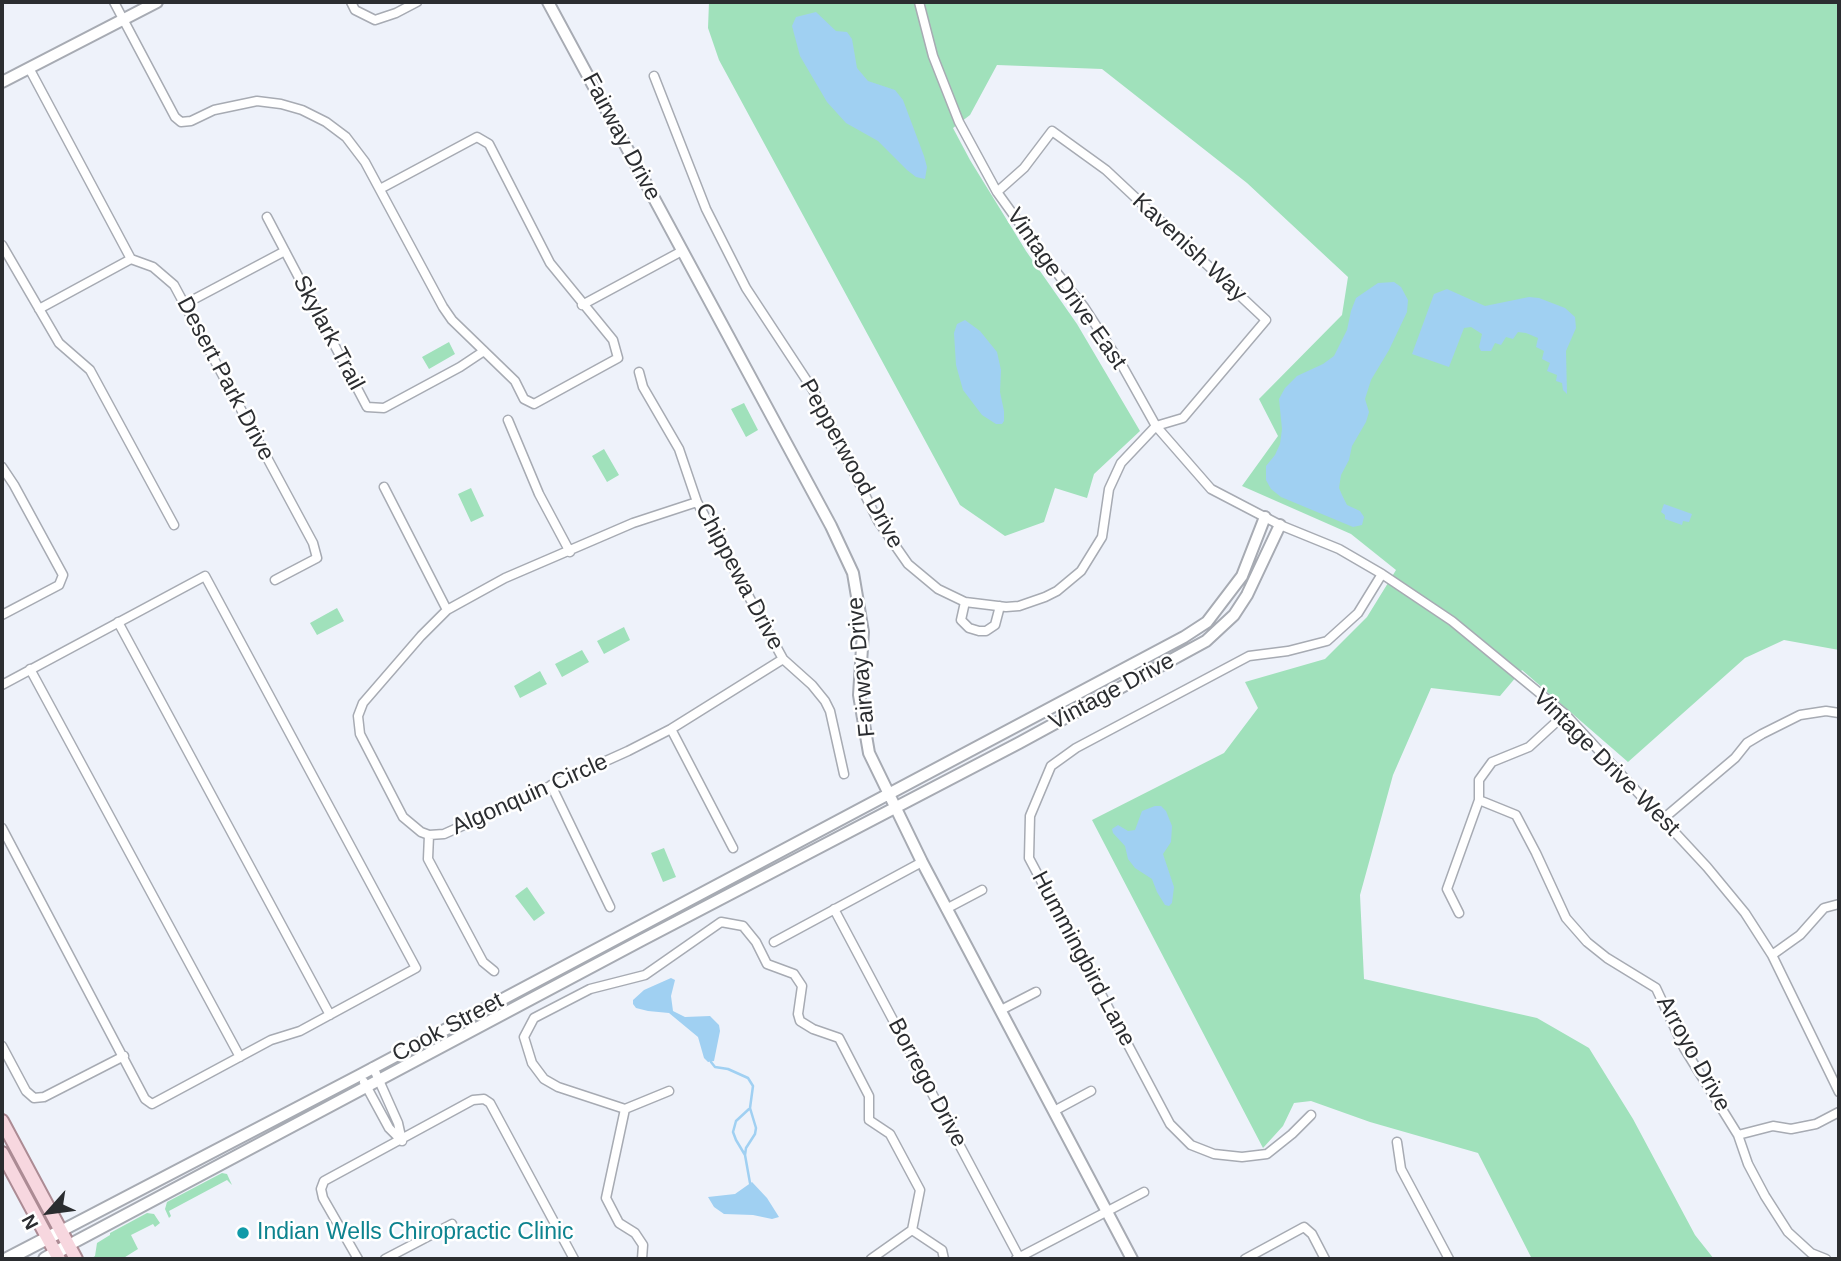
<!DOCTYPE html>
<style>
body{margin:0}
#map{position:relative;width:1841px;height:1261px;overflow:hidden;background:#eef2fa;font-family:Arial,sans-serif}
canvas{display:block}
.frame{position:absolute;inset:0;border:4px solid #2b2d30;pointer-events:none}
.north{position:absolute;left:14px;top:1177px;width:70px;height:70px;-webkit-text-stroke:5px #fff;paint-order:stroke;rotate:242deg;font-size:19px;font-weight:700;line-height:28px;text-align:center;color:#2b2d30}
.north::after{content:'';display:block;margin:auto;width:24px;height:32px;background:#2b2d30;clip-path:polygon(50% 0,100% 100%,50% 72%,0 100%)}
</style>
<div id="map">
<canvas width="1841" height="1261"></canvas>
<div class="frame"></div>
<div class="north">N</div>
</div>
<script>
const ctx = document.querySelector('canvas').getContext('2d');
ctx.lineJoin = 'round';
function paint(path, color) { ctx.fillStyle = color; ctx.fill(path, 'evenodd'); }
const toPath = rows => new Path2D(rows.map(r => 'M' + r).join(''));
function stroke(path, color, width, dash) { ctx.strokeStyle = color; ctx.lineWidth = width; ctx.lineCap = dash ? 'butt' : 'round'; ctx.setLineDash(dash || []); ctx.stroke(path); }
function drawText(font, color, halo, rows, align = 'center') {
  ctx.font = font + ' Arial,sans-serif'; ctx.lineWidth = 5; ctx.setLineDash([]); ctx.textBaseline = 'middle'; ctx.strokeStyle = halo; ctx.fillStyle = color; for (const [text, x, y, turn = 0] of rows) {
    ctx.save(); ctx.translate(x, y); ctx.rotate((+turn || 0) * Math.PI / 180); ctx.textAlign = isNaN(turn) ? turn : align; if (halo) ctx.strokeText(text, 0, 0); ctx.fillText(text, 0, 0); ctx.restore();
  }
}
const green = toPath([
 [709,2,1839,2,1839,650,1784,640,1745,658,1628,762,1522,670,1500,696,1431,688,1393,775,1360,895,1364,979,1537,1018,1589,1048,1633,1119,1695,1235,1714,1259,1532,1259,1478,1153,1370,1122,1311,1101,1294,1103,1283,1126,1263,1148,1092,820,1224,753,1258,708,1245,682,1325,659,1367,617,1396,570,1351,534,1242,486,1278,436,1259,399,1342,315,1348,277,1247,183,1102,69,997,65,970,115,953,128,970,160,1026,251,1077,324,1140,431,1094,474,1087,498,1055,488,1044,522,1005,536,960,505,719,60,708,28],
 [449,342,455,354,429,369,422,357],
 [744,403,758,430,746,437,731,409],
 [604,449,619,475,607,482,592,456],
 [471,488,484,516,471,522,458,494],
 [337,608,344,621,317,635,310,623],
 [624,627,630,640,604,654,597,641],
 [582,650,589,662,562,677,555,664],
 [540,671,547,684,520,698,514,686],
 [664,848,676,877,663,882,651,853],
 [527,887,545,913,534,921,515,896],
 [222,1173,227,1174,232,1185,227,1180,169,1211,171,1216,169,1218,165,1209,167,1202],
 [147,1213,154,1214,160,1223,155,1227,153,1224,131,1235,138,1249,122,1259,91,1259,95,1256,97,1243,110,1235,110,1233]
]);
const water = toPath([
 [816,12,836,31,847,32,852,39,857,68,868,81,895,90,903,100,924,156,927,167,925,179,916,177,907,170,878,141,846,123,827,102,800,56,792,26,796,17],
 [1394,282,1401,287,1408,300,1407,312,1389,350,1371,380,1365,399,1369,412,1366,422,1352,446,1349,460,1341,475,1339,488,1342,495,1347,505,1360,511,1364,517,1362,525,1353,527,1281,497,1271,489,1266,480,1266,466,1275,455,1280,444,1282,429,1279,399,1285,388,1297,376,1323,364,1334,356,1347,330,1351,311,1356,298,1378,283],
 [1447,289,1485,306,1529,297,1539,298,1565,308,1575,317,1576,328,1566,351,1567,394,1563,390,1562,383,1556,381,1557,375,1547,371,1550,363,1542,359,1544,351,1536,347,1538,338,1526,333,1518,332,1513,339,1506,337,1501,345,1495,343,1491,351,1481,351,1479,347,1482,334,1471,327,1464,328,1449,367,1412,354,1434,294],
 [965,320,980,331,997,352,1001,370,1000,392,1004,411,1004,421,1002,424,996,424,982,415,963,390,956,365,954,333,957,324],
 [1664,504,1692,514,1689,522,1683,521,1682,525,1665,519,1665,515,1661,512],
 [1155,806,1161,806,1166,811,1172,826,1171,842,1163,854,1174,887,1172,903,1169,906,1165,905,1157,892,1152,879,1135,868,1128,859,1125,846,1113,833,1112,829,1118,825,1128,831,1135,830,1142,811],
 [671,978,675,980,671,996,673,1011,685,1017,710,1016,719,1025,720,1031,714,1061,708,1062,704,1058,698,1037,669,1013,648,1011,636,1008,633,1004,633,1000,644,990],
 [752,1182,767,1198,779,1217,772,1219,753,1215,724,1214,714,1207,708,1197,735,1194]
]);
const stream = toPath([
 [711,1062,715,1067,728,1069,748,1078,753,1086,750,1108,756,1128,755,1134,746,1148,745,1155],
 [749,1109,736,1121,733,1132,736,1140,745,1155,750,1183]
]);
const minor = toPath([
 [114,2,175,117,181,122,191,121,214,110,257,101,281,104,302,110,326,122,346,137,365,162,443,307,452,320,515,381,524,399,534,404,618,358,613,340,550,263,489,144,477,137,380,189],
 [351,2,355,10,375,20,396,13,417,2],
 [919,2,933,56,959,122,997,192,1038,249,1084,307,1123,367,1156,426,1211,489,1280,525,1339,549,1382,574,1452,621,1565,714,1707,867,1745,913,1772,955,1839,1092],
 [29,68,131,259,153,267,174,285,313,543,317,558,275,580],
 [654,76,706,209,746,288,813,390,878,521,908,564,938,589,965,602,1006,607,1019,606,1045,597,1057,591,1081,571,1102,537,1109,489,1121,463,1156,426,1183,418,1266,320,1106,170,1052,131,1024,168,997,192],
 [267,217,367,407,384,408,460,367,484,351],
 [2,245,59,343,90,370,174,525],
 [185,304,285,251],
 [582,305,682,251],
 [39,309,131,259],
 [639,372,643,387,679,449,697,502,783,659,812,685,825,701,830,711,844,774],
 [508,420,539,494,570,552],
 [2,467,14,485,63,575,59,585,2,615],
 [384,487,447,610],
 [697,502,633,523,505,578,447,610,421,636,363,703,358,716,360,734,403,817,421,832,429,835,444,834,628,751,671,729,783,659],
 [965,602,961,620,969,628,979,631,986,631,995,625,1000,606],
 [118,622,330,1015],
 [30,669,240,1057],
 [2,685,205,576,416,968,300,1031,271,1040,152,1104,145,1099,2,828],
 [671,729,733,848],
 [551,785,610,907],
 [1479,800,1516,815,1536,853,1566,918,1587,942,1607,958,1656,988,1684,1048,1738,1135,1748,1164,1765,1196,1788,1232,1811,1253,1826,1259],
 [1663,819,1735,758,1747,743,1762,734,1800,715,1826,711,1839,713],
 [429,835,428,859,483,962,494,971],
 [834,909,1019,1257],
 [946,909,982,890],
 [1459,913,1447,889,1479,800,1479,780,1492,762,1529,747,1565,714],
 [774,942,922,862],
 [1772,955,1800,935,1824,908,1839,904],
 [1001,1010,1036,992],
 [2,1046,26,1091,34,1098,44,1097,124,1056],
 [373,1067,398,1123,402,1141],
 [364,1082,389,1128,402,1141],
 [625,1109,669,1091],
 [1054,1111,1091,1091],
 [1311,1115,1292,1134,1267,1154,1242,1157,1214,1154,1191,1145,1170,1124,1029,858,1030,816,1051,766,1076,748,1249,656,1288,651,1327,641,1358,613,1382,574],
 [1738,1135,1773,1126,1791,1129,1816,1124,1839,1112],
 [1397,1142,1401,1169,1449,1259],
 [358,1259,323,1198,321,1189,324,1181,473,1100,484,1099,490,1103,574,1259],
 [385,1259,452,1224],
 [642,1259,643,1245,635,1233,619,1223,606,1198,625,1109,558,1087,544,1079,532,1063,524,1037,534,1018,590,989,645,975,721,922,743,926,756,942,767,964,794,974,802,986,798,1014,800,1021,813,1029,839,1038,869,1096,869,1120,890,1134,920,1190,912,1230,942,1250,944,1259],
 [871,1259,912,1230],
 [1016,1259,1144,1192],
 [1245,1259,1304,1227,1312,1234,1325,1259]
]);
const tertiary = toPath([
 [548,2,831,526,853,573,863,632,859,695,869,753,922,862,1132,1259],
 [2,82,157,2],
 [61,1231,360,1075,1184,637,1207,622,1242,576,1265,517],
 [69,1245,642,940,1019,743,1206,641,1234,615,1247,595,1280,525]
]);
const secondary = toPath([
 [7,1259,61,1231],
 [45,1259,69,1245]
]);
const primary = toPath([
 [2,1121,76,1259],
 [2,1153,59,1259]
]);
const markers = [
 [243,1233,7,"#0f9aa8"]
];
const streetNames = [
 ["Fairway Drive",621,137,62],
 ["Kavenish Way",1189,248,43],
 ["Vintage Drive East",1066,289,55],
 ["Skylark Trail",328,333,62],
 ["Desert Park Drive",225,379,62],
 ["Pepperwood Drive",851,464,61],
 ["Chippewa Drive",739,577,62],
 ["Fairway Drive",862,667,-95],
 ["Vintage Drive",1112,692,-28],
 ["Vintage Drive West",1606,763,45],
 ["Algonquin Circle",530,795,-24],
 ["Hummingbird Lane",1083,959,62],
 ["Cook Street",448,1028,-28],
 ["Arroyo Drive",1693,1054,61],
 ["Borrego Drive",927,1083,62]
];
const cultureNames = [
 ["Indian Wells Chiropractic Clinic",257,1233]
];
paint(green, '#a0e1bb');
paint(water, '#a0d0f2');
stroke(stream, '#a0d0f2', 2.5);
stroke(minor, '#a7abb3', 11);
stroke(tertiary, '#a7abb3', 14);
stroke(secondary, '#a7abb3', 16);
stroke(primary, '#ac8b94', 16);
stroke(minor, '#fff', 8);
stroke(tertiary, '#fff', 10);
stroke(secondary, '#fff', 12);
stroke(primary, '#f7d7df', 12);
for (const [x, y, r, color] of markers) { const dot = new Path2D(); dot.arc(x, y, r, 0, 2 * Math.PI); ctx.fillStyle = color; ctx.fill(dot); stroke(dot, '#fff', 2.5); }
drawText('23px', '#2b2d30', '#fff', streetNames);
drawText('23px', '#0d838f', '#fff', cultureNames, 'left');
</script>
